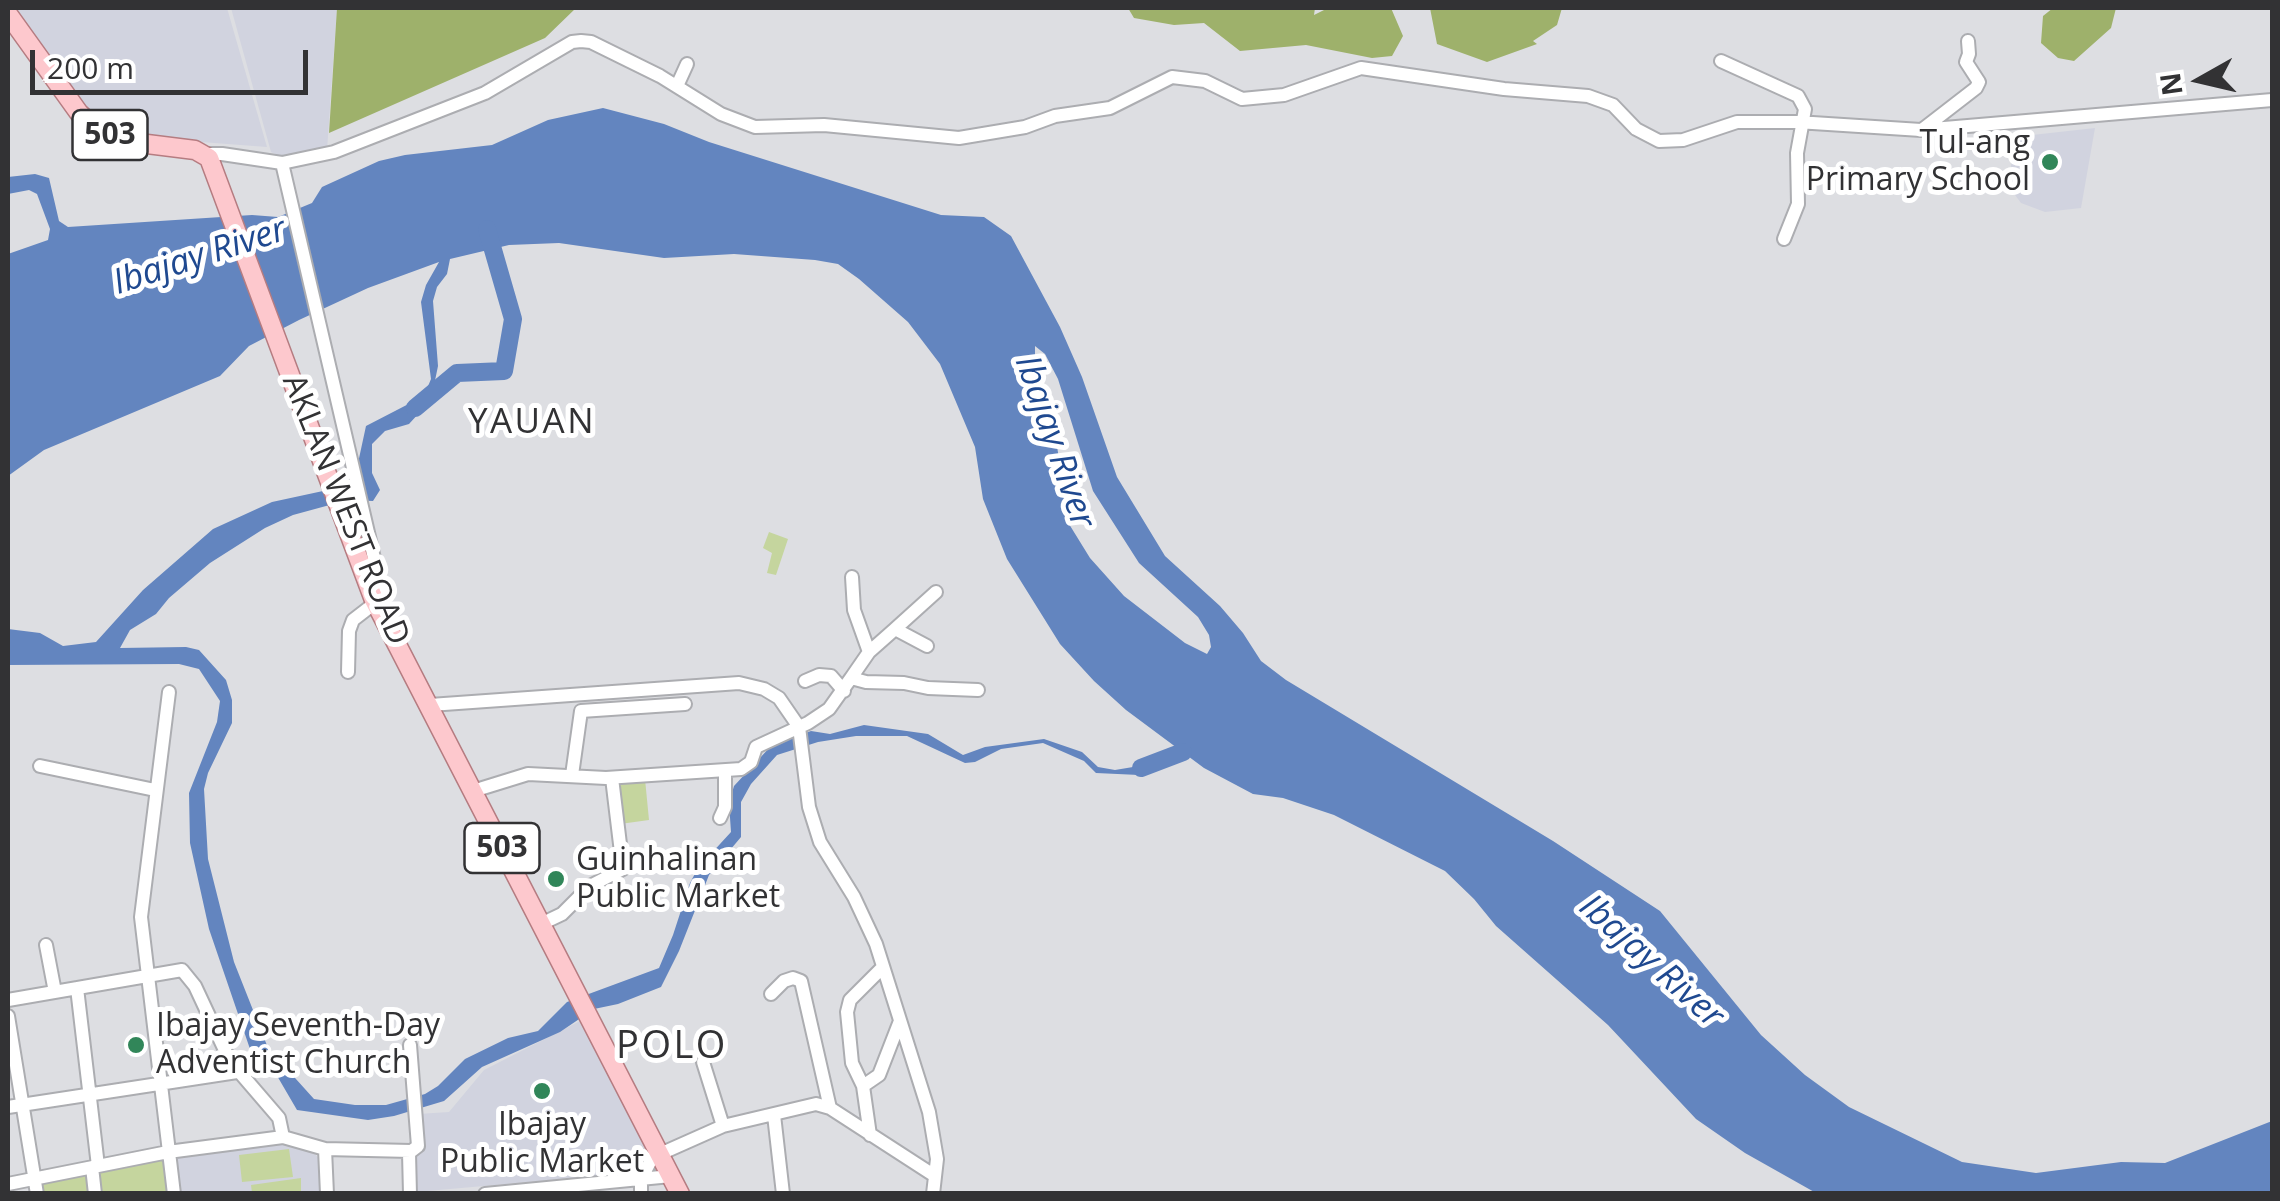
<!DOCTYPE html>
<style>
body{margin:0}
#map{position:relative;width:2280px;height:1201px;overflow:hidden;background:#dddee2;font-family:"Open Sans",sans-serif}
canvas{display:block}
.frame{position:absolute;inset:0;border:10px solid #323234;pointer-events:none}
.north{position:absolute;left:2150px;top:30px;width:100px;height:100px;-webkit-text-stroke:8px #fff;paint-order:stroke;rotate:262deg;font-size:28px;font-weight:700;line-height:40px;text-align:center;color:#323234}
.north::after{content:'';display:block;margin:auto;width:35px;height:45px;background:#323234;clip-path:polygon(50% 0,100% 100%,50% 72%,0 100%)}
.scale{position:absolute;left:30px;top:50px;width:278px;height:45px;box-sizing:border-box;border:5px solid #323234;border-top:0;padding-left:12px;font-size:30px;line-height:35px;white-space:nowrap;color:#323234;-webkit-text-stroke:8px #fff;paint-order:stroke}
</style>
<div id="map">
<canvas width="2280" height="1201"></canvas>
<div class="frame"></div>
<div class="north">N</div>
<div class="scale">200 m</div>
</div>
<script>
const ctx = document.querySelector('canvas').getContext('2d');
ctx.lineJoin = 'round';
function paint(path, color) { ctx.fillStyle = color; ctx.fill(path, 'evenodd'); }
const toPath = rows => new Path2D(rows.map(r => 'M' + r).join(''));
function stroke(path, color, width, dash) { ctx.strokeStyle = color; ctx.lineWidth = width; ctx.lineCap = dash ? 'butt' : 'round'; ctx.setLineDash(dash || []); ctx.stroke(path); }
function drawText(font, color, halo, rows, align = 'center') {
  ctx.font = font + ' "Open Sans",sans-serif'; ctx.lineWidth = 10; ctx.setLineDash([]); ctx.textBaseline = 'middle'; ctx.strokeStyle = halo; ctx.fillStyle = color; for (const [text, x, y, turn = 0] of rows) {
    ctx.save(); ctx.translate(x, y); ctx.rotate((+turn || 0) * Math.PI / 180); ctx.textAlign = isNaN(turn) ? turn : align; if (halo) ctx.strokeText(text, 0, 0); ctx.fillText(text, 0, 0); ctx.restore();
  }
}
const built = toPath([
 [14,8,227,8,267,147,188,141,122,129,88,109],
 [231,8,337,8,327,150,285,158,271,152],
 [2095,128,2081,208,2045,212,2021,203,2009,187,2014,137],
 [582,1020,642,1138,644,1147,638,1166,620,1174,416,1192,415,1155,421,1154,418,1114,449,1112,484,1070],
 [284,1142,309,1149,320,1159,323,1193,177,1193,173,1157]
]);
const green = toPath([
 [769,532,788,539,776,575,767,573,772,553,763,548],
 [645,779,649,820,620,824,615,780],
 [289,1149,293,1177,242,1182,239,1155],
 [164,1159,168,1193,101,1193,99,1171],
 [90,1174,92,1193,41,1193,40,1184],
 [301,1178,301,1193,252,1193,251,1185]
]);
const forest = toPath([
 [337,8,576,8,545,38,329,133],
 [1128,8,1315,8,1314,15,1328,8,1391,8,1403,36,1392,56,1372,58,1306,45,1240,51,1204,23,1174,25,1134,18],
 [1430,8,1562,8,1557,25,1533,41,1537,44,1487,62,1437,44],
 [2053,8,2116,8,2111,28,2074,61,2058,58,2041,43,2043,16]
]);
const water = toPath([
 [603,108,664,124,709,142,941,215,984,217,1011,236,1060,327,1082,377,1117,477,1165,556,1220,606,1243,633,1261,661,1286,680,1553,841,1660,911,1761,1035,1805,1075,1849,1107,1962,1162,2036,1173,2121,1162,2165,1163,2272,1121,2272,1193,1816,1193,1745,1153,1696,1119,1608,1025,1496,926,1474,899,1445,871,1334,815,1283,798,1253,794,1204,768,1126,710,1094,681,1060,644,1007,559,983,499,975,447,940,364,908,322,859,279,838,264,815,260,734,254,664,258,559,243,509,245,450,259,447,274,437,287,433,301,438,366,431,400,409,424,385,431,372,444,372,473,380,490,373,501,348,500,293,515,265,528,210,563,169,598,156,614,130,630,120,648,186,647,199,650,226,680,232,700,232,723,208,773,204,789,208,859,234,962,268,1048,314,1099,355,1105,386,1105,425,1094,438,1086,465,1059,508,1038,538,1031,567,1002,659,968,673,935,690,883,698,868,731,832,729,803,734,786,771,746,781,742,811,731,830,734,864,725,928,734,963,755,985,747,1044,739,1082,752,1098,767,1115,770,1163,762,1139,775,1096,773,1084,761,1043,743,1001,749,975,762,965,763,907,736,856,736,818,742,777,755,751,784,741,802,741,837,709,875,679,951,661,987,618,1004,594,1009,560,1032,482,1067,444,1101,394,1116,368,1120,297,1110,276,1074,250,1049,209,929,190,843,189,793,217,722,220,701,199,669,179,664,8,665,8,629,40,633,63,646,96,642,143,590,213,529,272,502,323,491,358,463,366,426,424,396,431,379,421,302,426,285,439,262,368,288,299,320,249,346,220,376,44,450,8,476,8,254,48,240,50,229,37,194,29,190,8,194,8,177,35,174,49,178,59,221,68,227,252,215,278,217,312,203,322,187,379,161,405,155,492,145,548,120],
 [1035,346,1045,354,1058,379,1093,491,1139,563,1198,617,1209,635,1211,647,1207,654,1185,643,1124,596,1090,558,1069,524,1093,514,1075,507,1064,489,1052,416,1035,356]
]);
const river = toPath([
 [415,408,457,373,504,371,513,319,487,229],
 [1141,768,1183,752]
]);
const minor = toPath([
 [1721,61,1798,96,1805,109,1797,153,1798,204,1784,239],
 [677,86,687,64],
 [1923,129,1976,88,1979,82,1966,62,1969,54,1968,41],
 [204,154,222,154,282,163,334,152,485,93,572,42,581,41,591,42,660,76,721,114,755,127,824,125,959,138,1025,127,1055,116,1110,108,1172,77,1205,81,1242,99,1284,95,1361,68,1504,89,1588,96,1613,105,1636,129,1659,141,1683,140,1737,122,1797,122,1921,130,2272,100],
 [282,163,380,584,380,592,374,600],
 [852,577,854,610,869,652],
 [895,629,936,592],
 [348,672,349,631,353,620,375,603],
 [851,678,869,652,895,629,927,646],
 [805,681,819,675,831,676,844,691],
 [169,692,141,917,174,1194],
 [430,705,739,683,764,689,779,698,799,727,809,807,820,842,854,897,876,944,929,1112,937,1159,933,1194],
 [40,766,155,790],
 [572,775,581,711,685,704],
 [473,791,528,774,606,778,741,769,751,762,756,747,808,723,829,709,851,678,866,682,904,683,928,688,978,690],
 [720,818,725,807,725,772],
 [541,924,562,914,590,886,623,869,612,778],
 [46,945,55,992],
 [77,988,98,1166],
 [771,994,784,981,793,978,801,981,830,1108],
 [8,1000,182,970,195,986,230,1061,279,1118,283,1137],
 [8,1016,37,1194],
 [703,1062,723,1126],
 [863,1086,879,1075,900,1021],
 [8,1107,237,1072],
 [774,1115,783,1194],
 [870,1135,863,1086,852,1063,847,1012,850,1000,883,967],
 [325,1149,327,1194],
 [660,1154,723,1126,816,1104,830,1108,935,1176],
 [92,1167,95,1194],
 [8,1184,168,1152,283,1137,325,1149,411,1151],
 [410,1194,409,1153,418,1146,410,1045],
 [485,1194,671,1176],
 [641,1194,641,1179,657,1149]
]);
const major = toPath([
 [8,14,79,113,92,125,123,141,195,150,209,158,374,600,680,1194]
]);
const markers = [
 [2050,162,10,"#318659"],
 [556,879,10,"#318659"],
 [136,1045,10,"#318659"],
 [542,1091,10,"#318659"]
];
const shields = [
 [110,135,75],
 [502,848,75]
];
const shieldNames = [
 ["503",110,135],
 ["503",502,848]
];
const poiNames = [
 ["Tul-ang",2030,144,"right"],
 ["Primary School",2030,181,"right"],
 ["Guinhalinan",576,861],
 ["Public Market",576,898],
 ["Ibajay Seventh-Day",156,1027],
 ["Adventist Church",156,1064],
 ["Ibajay",542,1126,"center"],
 ["Public Market",542,1163,"center"]
];
const streetNames = [
 ["AKLAN WEST ROAD",345,510,68]
];
const waterNames = [
 ["Ibajay River",200,257,-18],
 ["Ibajay River",1054,442,71],
 ["Ibajay River",1651,962,42]
];
const neighbourhoodNames = [
 ["YAUAN",532,423]
];
const quarterNames = [
 ["POLO",672,1047]
];
paint(built, '#d1d3df');
paint(green, '#c5d59e');
paint(forest, '#9eb16b');
paint(water, '#6385bf');
stroke(river, '#6385bf', 18);
stroke(minor, '#acadb1', 16);
stroke(major, '#b57c81', 21);
stroke(minor, '#fff', 12);
stroke(major, '#fdc8cd', 18);
for (const [x, y, r, color] of markers) { const dot = new Path2D(); dot.arc(x, y, r, 0, 2 * Math.PI); ctx.fillStyle = color; ctx.fill(dot); stroke(dot, '#fff', 4); }
for (const [x, y, w] of shields) { const box = new Path2D(); box.roundRect(x - w / 2, y - 25, w, 50, 8); ctx.fillStyle = '#fff'; ctx.fill(box); stroke(box, '#323234', 2.5); }
drawText('bold 30px', '#323234', null, shieldNames);
drawText('32px', '#323234', '#fff', poiNames, 'left');
drawText('32px', '#323234', '#fff', streetNames);
drawText('italic 35px', '#1f4990', '#fff', waterNames);
ctx.letterSpacing = '2.5px';
drawText('35px', '#323234', '#fff', neighbourhoodNames);
ctx.letterSpacing = '0px';
ctx.letterSpacing = '2.5px';
drawText('38px', '#323234', '#fff', quarterNames);
ctx.letterSpacing = '0px';
</script>
